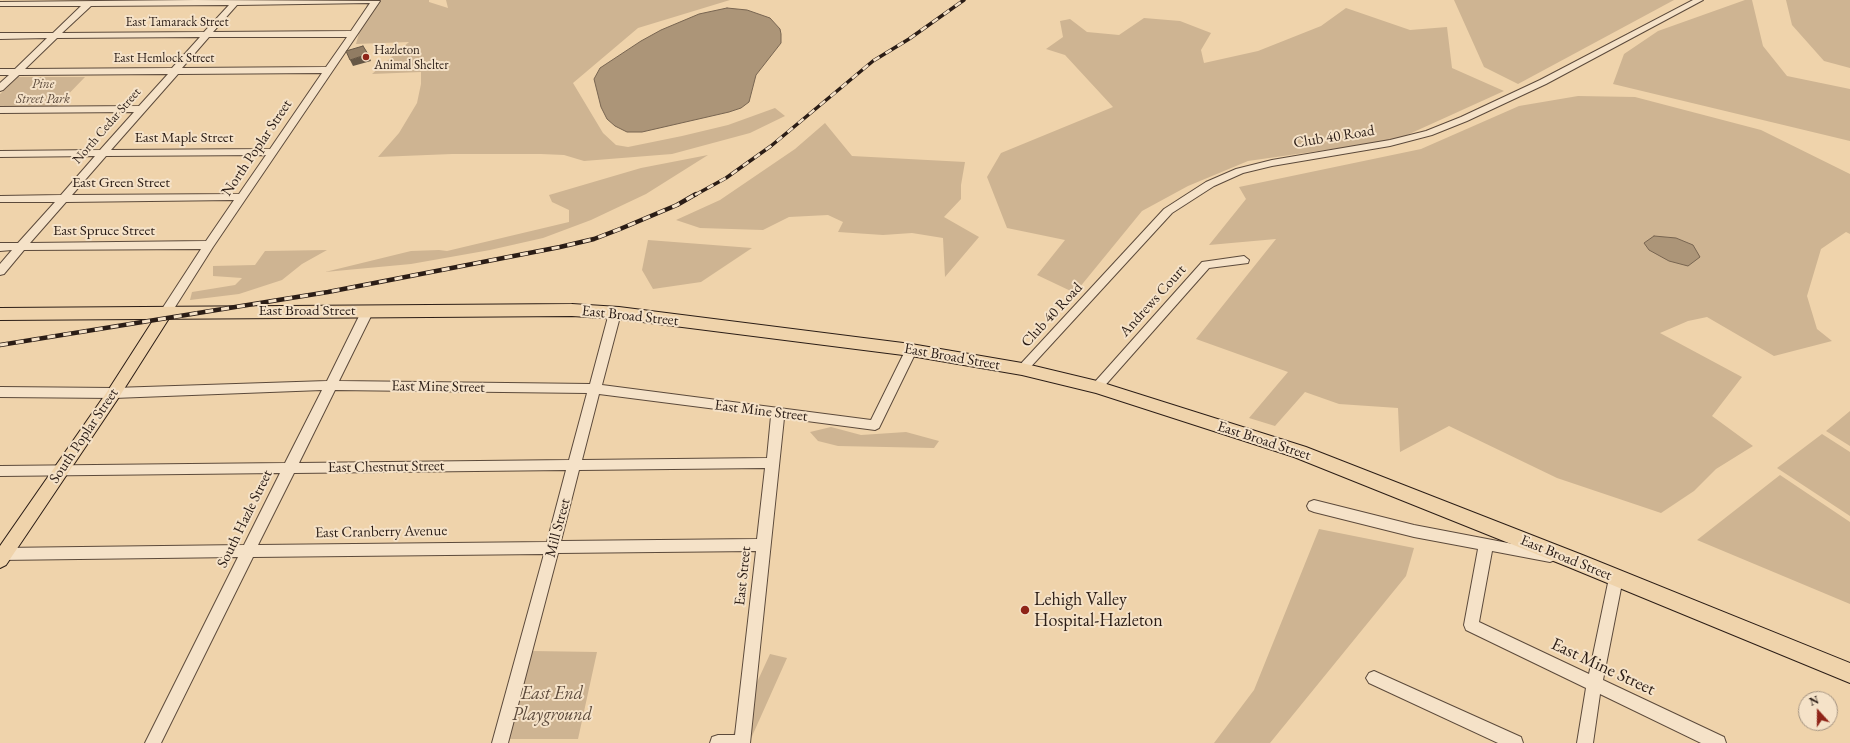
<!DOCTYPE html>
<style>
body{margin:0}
#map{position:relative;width:1850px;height:743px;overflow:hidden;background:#efd3ab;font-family:"EB Garamond",serif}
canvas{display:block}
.north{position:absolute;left:1798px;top:691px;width:40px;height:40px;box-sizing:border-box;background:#f5e2c8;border:1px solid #a49381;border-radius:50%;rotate:339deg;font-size:11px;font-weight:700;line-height:16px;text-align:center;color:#2b1d16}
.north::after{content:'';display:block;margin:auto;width:14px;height:18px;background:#8f2418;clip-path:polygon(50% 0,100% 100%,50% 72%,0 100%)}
</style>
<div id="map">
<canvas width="1850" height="743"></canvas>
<div class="north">N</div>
</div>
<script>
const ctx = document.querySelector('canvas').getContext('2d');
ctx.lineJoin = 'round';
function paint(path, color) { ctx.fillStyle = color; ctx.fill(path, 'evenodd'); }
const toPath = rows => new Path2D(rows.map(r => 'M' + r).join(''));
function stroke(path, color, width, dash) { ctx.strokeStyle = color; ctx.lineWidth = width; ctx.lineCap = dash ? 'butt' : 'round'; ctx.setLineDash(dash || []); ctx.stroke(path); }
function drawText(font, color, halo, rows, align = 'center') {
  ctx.font = font + ' "EB Garamond",serif'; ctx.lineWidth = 4; ctx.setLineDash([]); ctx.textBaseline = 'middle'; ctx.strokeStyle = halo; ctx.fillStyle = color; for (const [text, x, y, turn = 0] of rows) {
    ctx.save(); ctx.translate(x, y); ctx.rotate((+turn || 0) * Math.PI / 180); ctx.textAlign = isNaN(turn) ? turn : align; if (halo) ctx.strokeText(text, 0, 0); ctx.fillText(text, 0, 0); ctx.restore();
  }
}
const green = toPath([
 [368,0,429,0,429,2,448,8,446,0,730,0,638,28,573,83,603,133,616,145,628,147,682,136,728,125,775,108,785,116,750,133,672,154,584,161,564,155,541,154,452,154,378,157,399,133,417,103,421,84,421,72,372,74,409,42,356,44],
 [1454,0,1674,0,1518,84,1484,67],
 [1745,0,1752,0,1763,46,1787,76,1850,89,1850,141,1613,84,1624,54,1658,31],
 [1786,0,1850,0,1850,68,1824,61,1792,25],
 [1346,8,1410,30,1447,27,1452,68,1504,91,1396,140,1248,161,1188,186,1142,211,1075,293,1037,275,1065,240,1007,228,987,177,1001,153,1113,107,1065,55,1046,49,1063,37,1060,21,1070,19,1087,32,1119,35,1144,18,1180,21,1211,33,1201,50,1204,63,1258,51,1321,26],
 [18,77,85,77,56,107,0,107,0,94],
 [1578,96,1635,97,1761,130,1850,174,1850,234,1846,232,1821,249,1807,296,1817,329,1832,341,1774,356,1707,317,1688,321,1660,333,1742,377,1712,416,1753,446,1716,469,1694,491,1661,513,1557,478,1449,426,1400,452,1398,408,1339,404,1305,392,1275,426,1249,418,1288,372,1196,339,1276,239,1209,245,1246,199,1239,187,1421,149,1519,106],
 [825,123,852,156,965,162,961,185,961,199,944,217,979,237,945,277,943,238,912,233,883,235,838,232,843,222,828,215,789,217,763,230,700,228,676,220,720,200,795,149],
 [708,155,646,194,591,220,543,238,490,250,411,264,325,272,411,251,439,250,447,251,569,222,569,210,552,202,549,195,641,168],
 [648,240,752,248,701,282,653,289,642,270],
 [327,250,302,264,282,280,239,294,190,300,192,292,235,285,242,278,213,276,213,266,255,265,265,251],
 [1850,411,1850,446,1826,431],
 [831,427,861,435,906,432,939,441,934,448,838,446,818,441,810,432],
 [1822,434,1850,452,1850,516,1777,468],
 [1780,475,1850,522,1850,604,1697,540],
 [1319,529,1414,548,1406,576,1270,743,1214,743,1254,690],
 [532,651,597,652,578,739,507,739],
 [770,654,787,658,749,743,729,743]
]);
const water = toPath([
 [727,8,747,10,770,18,780,29,781,34,781,43,756,75,749,102,741,108,729,112,642,132,627,132,615,126,607,119,601,107,594,79,600,68,641,41,661,30,699,14,727,8],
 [1654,236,1676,238,1693,245,1700,257,1688,266,1669,261,1649,250,1644,243,1654,236]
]);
const minor = toPath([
 [195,0,380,1,213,247,170,315,166,316,160,312,201,249,24,250,4,274,0,275,0,264,12,250,0,251,0,243,18,243,55,202,0,202,0,196,61,195,95,156,0,157,0,151,100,150,134,112,0,113,0,107,139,106,168,74,19,75,3,90,0,91,0,83,9,75,0,75,0,69,15,69,47,38,0,39,0,33,53,33,81,6,0,6,0,2,195,0],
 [370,3,351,31,213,32,237,5,370,3],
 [229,5,204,32,62,33,91,6,229,5],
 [200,37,172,68,25,69,57,38,200,37],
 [209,37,347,37,326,67,182,68,209,37],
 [322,73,270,149,111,150,178,74,322,73],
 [266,155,239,194,72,195,106,156,266,155],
 [234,200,206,241,30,243,66,202,234,200],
 [1693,0,1703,0,1546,84,1467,121,1432,135,1390,146,1272,166,1243,173,1214,186,1172,213,1026,372,1022,373,1018,372,1016,369,1164,209,1206,182,1236,169,1272,160,1390,140,1426,131,1461,117,1540,80,1693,0],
 [1244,256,1249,260,1248,263,1209,268,1101,390,1093,390,1091,387,1093,384,1202,262,1244,256],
 [368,306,374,310,339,381,590,384,609,313,615,309,621,313,602,385,871,420,907,347,915,347,917,350,879,428,875,430,784,418,750,743,710,743,712,737,718,735,735,735,756,551,558,553,508,743,492,743,544,554,253,557,161,743,145,743,238,557,0,560,0,548,244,545,280,473,0,476,0,466,285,463,322,390,114,398,0,397,0,387,114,388,327,381,362,310,368,306],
 [335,390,587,393,569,460,299,463,335,390],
 [599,394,771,416,767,458,582,460,599,394],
 [765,468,757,539,561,541,579,470,765,468],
 [566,470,547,542,258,545,294,473,566,470],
 [1314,500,1414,525,1555,552,1557,556,1555,560,1550,562,1492,551,1479,622,1589,674,1609,578,1611,574,1616,572,1621,574,1623,578,1603,680,1724,737,1726,743,1701,743,1600,694,1593,743,1577,743,1586,688,1466,630,1464,625,1478,549,1414,537,1314,512,1309,510,1307,506,1309,502,1314,500],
 [1374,671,1521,737,1523,743,1498,743,1369,683,1366,678,1369,673,1374,671]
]);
const major = toPath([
 [166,307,171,308,173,312,119,397,6,565,0,568,0,546,109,389,161,308,166,307]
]);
const highway = toPath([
 [572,304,619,307,911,344,1022,363,1097,381,1306,447,1585,556,1850,663,1850,683,1571,568,1294,457,1096,393,1022,375,911,356,619,319,572,316,0,320,0,308,572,304]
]);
const railFar1 = toPath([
 [695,195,726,178,771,146,873,61,909,39,964,0]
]);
const rail = toPath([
 [0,345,328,292,560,247,594,239,620,229,677,205,696,194]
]);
const shadedWall = toPath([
 [368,54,371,61,353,66,350,60]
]);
const building = toPath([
 [363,46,368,54,350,60,346,51,363,46]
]);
const markers = [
 [366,57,4,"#8f2418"],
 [1025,610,5,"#8f2418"]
];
const farStreetnames = [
 ["East Tamarack Street",177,22],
 ["East Hemlock Street",164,58],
 ["North Cedar Street",107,126,-49]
];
const farPoinames = [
 ["Hazleton",374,50],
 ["Animal Shelter",374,65]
];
const farParknames = [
 ["Pine",43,84],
 ["Street Park",43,99]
];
const streetNames = [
 ["Club 40 Road",1334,137,-9],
 ["East Maple Street",184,138],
 ["North Poplar Street",257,148,-56],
 ["East Green Street",121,183],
 ["East Spruce Street",104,231],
 ["Andrews Court",1153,301,-48],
 ["East Broad Street",307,311],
 ["Club 40 Road",1052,315,-47],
 ["East Broad Street",630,316,6],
 ["East Broad Street",952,357,10],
 ["East Mine Street",438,387,1],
 ["East Mine Street",761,411,7],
 ["South Poplar Street",84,436,-56],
 ["East Broad Street",1264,441,18],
 ["East Chestnut Street",386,467,-1],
 ["South Hazle Street",245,519,-64],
 ["Mill Street",558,528,-75],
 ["East Cranberry Avenue",381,532,-1],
 ["East Broad Street",1566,558,22],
 ["East Street",743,576,-84]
];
const nearPoinames = [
 ["Lehigh Valley",1034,600],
 ["Hospital-Hazleton",1034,621]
];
const nearStreetnames = [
 ["East Mine Street",1603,667,25]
];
const nearParknames = [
 ["East End",552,694],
 ["Playground",552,715]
];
paint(green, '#ceb492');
paint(water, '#ac9578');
stroke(water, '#786551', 1);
stroke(minor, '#5c4a3b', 2);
stroke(major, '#2b1d16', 2);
stroke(highway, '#2b1d16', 2);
paint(minor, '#f5e2c8');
paint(major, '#efd3ab');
paint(highway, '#efd3ab');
stroke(railFar1, '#2b1d16', 3.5);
stroke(rail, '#2b1d16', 4.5);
stroke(railFar1, '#f5e2c8', 2.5, [7]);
stroke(rail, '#f5e2c8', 3, [8]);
paint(shadedWall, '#665745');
paint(building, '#917c63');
stroke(building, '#665745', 1);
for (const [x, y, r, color] of markers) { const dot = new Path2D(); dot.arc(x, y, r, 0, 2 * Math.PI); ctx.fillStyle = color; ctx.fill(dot); stroke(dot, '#f5e2c8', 1.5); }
drawText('13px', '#2b1d16', '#f5e2c8', farStreetnames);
drawText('13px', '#2b1d16', '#f5e2c8', farPoinames, 'left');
drawText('italic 13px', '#5c4a3b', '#f5e2c8', farParknames);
drawText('15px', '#2b1d16', '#f5e2c8', streetNames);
drawText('18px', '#2b1d16', '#f5e2c8', nearPoinames, 'left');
drawText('18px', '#2b1d16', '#f5e2c8', nearStreetnames);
drawText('italic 18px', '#5c4a3b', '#f5e2c8', nearParknames);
</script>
